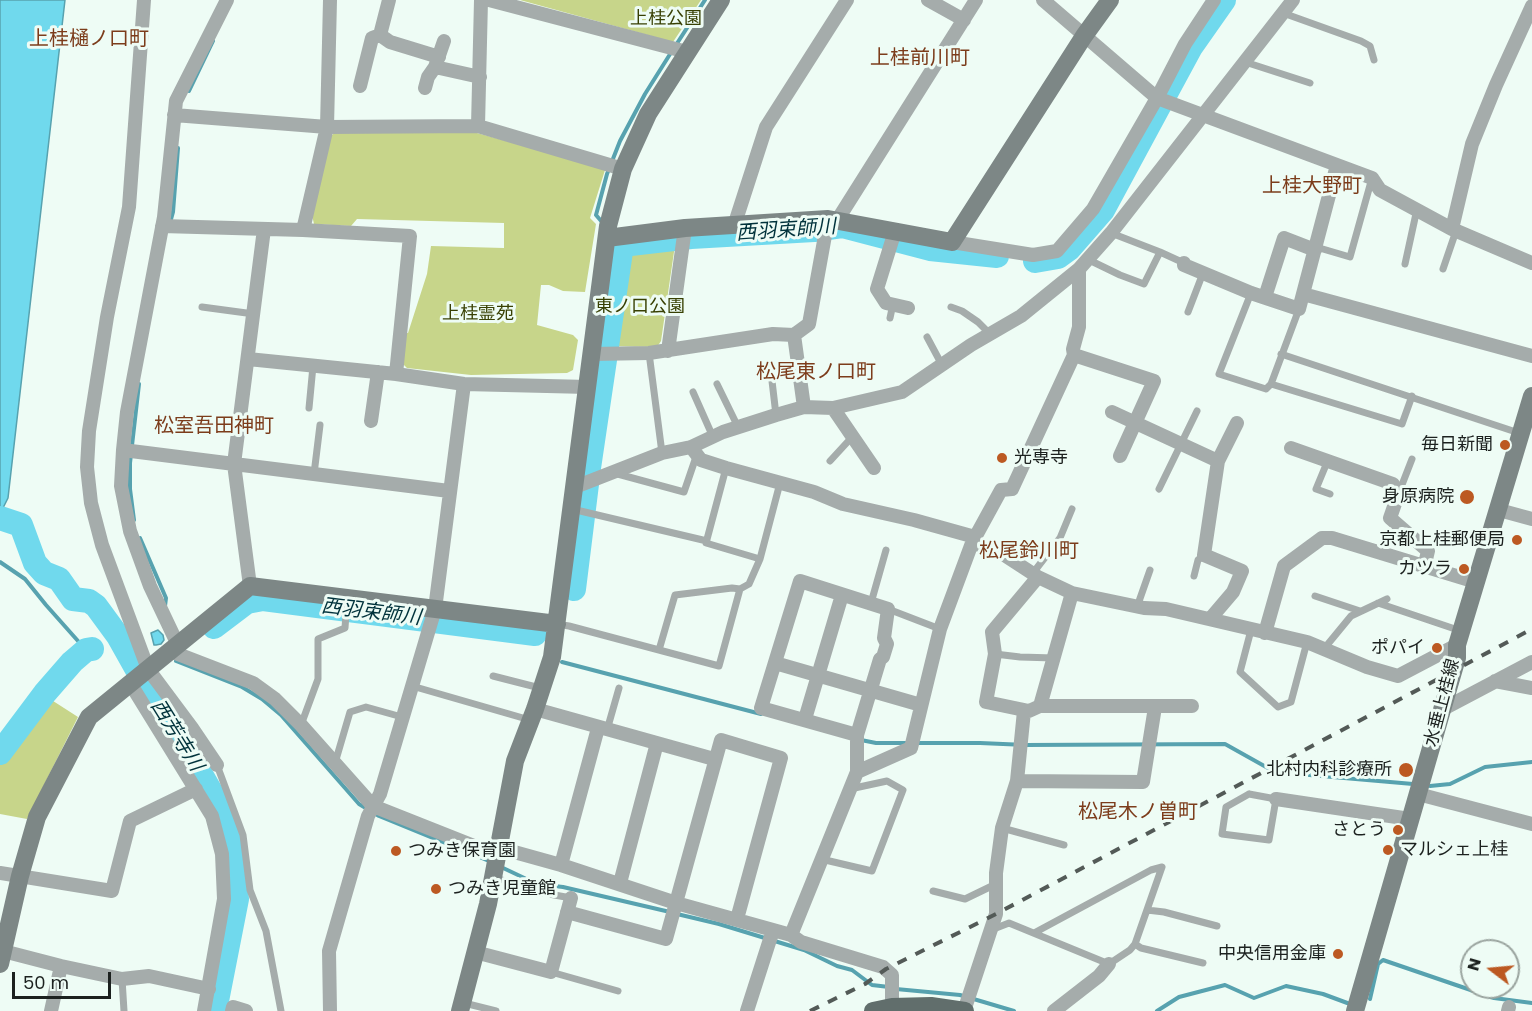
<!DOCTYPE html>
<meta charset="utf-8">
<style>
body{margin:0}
#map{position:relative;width:1532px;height:1011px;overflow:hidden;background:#eefcf5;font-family:Poppins,sans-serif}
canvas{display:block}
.north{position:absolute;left:1460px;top:939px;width:60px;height:60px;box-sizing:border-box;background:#eefcf5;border:2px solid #9aa49f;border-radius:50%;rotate:286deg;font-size:16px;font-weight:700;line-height:24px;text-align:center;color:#1c211f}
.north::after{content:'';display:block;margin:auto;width:21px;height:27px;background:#bc5922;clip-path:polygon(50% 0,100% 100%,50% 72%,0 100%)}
.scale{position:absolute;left:12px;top:972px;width:99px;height:27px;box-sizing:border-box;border:3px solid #1c211f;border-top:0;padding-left:8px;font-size:18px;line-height:21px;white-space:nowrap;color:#1c211f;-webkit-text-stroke:4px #eefcf5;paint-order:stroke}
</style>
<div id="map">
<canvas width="1532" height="1011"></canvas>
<div class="north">N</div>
<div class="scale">50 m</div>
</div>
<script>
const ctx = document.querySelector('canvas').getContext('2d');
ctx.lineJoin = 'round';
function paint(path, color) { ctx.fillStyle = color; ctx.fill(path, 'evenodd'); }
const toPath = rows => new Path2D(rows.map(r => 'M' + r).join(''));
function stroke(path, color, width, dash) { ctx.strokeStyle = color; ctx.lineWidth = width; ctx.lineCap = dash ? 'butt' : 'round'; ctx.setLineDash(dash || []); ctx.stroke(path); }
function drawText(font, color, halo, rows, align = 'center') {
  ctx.font = font + ' Poppins,"Noto Sans JP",sans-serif'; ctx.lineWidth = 6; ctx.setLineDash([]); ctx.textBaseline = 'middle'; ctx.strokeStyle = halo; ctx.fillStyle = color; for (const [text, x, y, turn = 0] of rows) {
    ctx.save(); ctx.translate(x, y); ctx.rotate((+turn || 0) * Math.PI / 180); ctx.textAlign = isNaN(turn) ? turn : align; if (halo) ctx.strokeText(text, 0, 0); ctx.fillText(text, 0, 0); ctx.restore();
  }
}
const green = toPath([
 [520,0,701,0,673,42],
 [337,130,477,133,583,162,605,170,590,218,596,224,585,292,563,291,549,285,541,285,537,325,573,335,578,340,573,370,567,373,471,375,407,368,401,362,405,333,408,333,427,274,431,246,504,248,504,223,357,219,351,226,314,224,312,215,330,137],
 [673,242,675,245,661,341,657,347,610,346,608,344,622,250,627,246],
 [50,699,78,717,27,819,0,814,0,763]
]);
const water = toPath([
 [0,0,65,0,8,498,0,514,0,0],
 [158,630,163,635,164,640,161,644,156,645,154,645,151,633,158,630]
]);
const stream = toPath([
 [676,45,705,0],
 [189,91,213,41],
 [602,222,596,215,607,174,620,141,645,94,672,51],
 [170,223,173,212,178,148],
 [134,520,130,489,130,463,139,384],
 [140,538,166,598,165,606],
 [0,562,25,579,46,605,86,650],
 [176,661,242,687,262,699,281,715,359,804,379,816,489,861],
 [562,662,761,714],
 [861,740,876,743,980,743,1026,745,1225,744,1275,772,1413,784],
 [1430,786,1450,784,1485,767,1532,762],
 [501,867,537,884,563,887,670,912],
 [677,914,719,924,804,950,837,966,852,970,872,985,889,987],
 [896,989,960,995,1014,1011],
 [1370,999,1378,964,1383,960,1494,998,1532,1003],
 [1157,1011,1179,997,1225,985,1254,998,1286,986,1323,994,1350,1004]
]);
const river = toPath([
 [1035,261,1058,257,1069,249,1103,210,1191,47,1224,0],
 [0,518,21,525,35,563,44,573,59,579,73,599,89,601,96,606,118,636,150,693,178,734,222,811,232,837,237,899,215,1011],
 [574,589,589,468,622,245,691,237,814,230,842,226,930,249,997,256],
 [214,627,247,602,263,599,535,634],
 [0,753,45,693,72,662,86,650,92,649]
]);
const lane = toPath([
 [1283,13,1361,41,1370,46,1374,60],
 [1245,62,1310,83],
 [1316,247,1350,257,1372,178],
 [1160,252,1184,263],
 [1087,259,1120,275,1144,284,1160,252,1111,233],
 [1405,264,1417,209],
 [1443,269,1456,231],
 [1251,293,1219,374,1266,389,1271,384,1299,309],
 [202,307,254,314],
 [951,307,962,311,978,322,990,334],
 [1188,312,1203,273],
 [890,318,893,304],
 [927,337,942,365],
 [649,353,662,453],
 [1281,354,1519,433],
 [772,381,776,415],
 [717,384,738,427],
 [1271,384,1402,424,1412,396],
 [693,392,713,437],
 [309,408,313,366],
 [1328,460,1316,489,1330,494],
 [830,461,853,436],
 [726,468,706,543,760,559],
 [614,473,684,492,697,454],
 [314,474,320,425],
 [1159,489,1197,411],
 [1398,495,1412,459],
 [572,509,707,541],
 [1033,573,1060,538,1072,509],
 [1194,576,1198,560,1204,555],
 [740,589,749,584,760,559,780,483],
 [1315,596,1360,611],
 [871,603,886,550],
 [1378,603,1461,631],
 [1137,607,1150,570],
 [888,609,940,629],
 [557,624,569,626,719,666,740,589,732,588,675,595,659,650],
 [1251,630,1240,672,1278,707,1291,702,1307,642],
 [1323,650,1351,616,1387,599],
 [995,654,1020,657,1054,658],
 [493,676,540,688],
 [412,686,530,720],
 [301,725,318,679,318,639,345,628,347,599],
 [607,730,619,688],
 [335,763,350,712,366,707,402,717],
 [217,765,243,835,250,890,266,931,281,1011],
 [1249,794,1276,799,1269,840,1222,834,1226,807,1249,794],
 [1002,828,1064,845],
 [821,859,872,871,903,790,887,781,850,789],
 [493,877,538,892,571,898],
 [933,891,965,899,996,884],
 [1147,910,1164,912,1217,926],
 [991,930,1009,923,1109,964,1130,950,1135,944,1162,867],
 [1034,933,1151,870,1162,867],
 [1135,944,1141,948,1203,963],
 [551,972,618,991],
 [122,979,124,1011],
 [464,1003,496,1011]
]);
const street = toPath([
 [144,0,129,207,107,317,89,431,87,467,91,503,102,545,148,669,192,728,217,765],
 [489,0,687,52],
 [928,0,964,20],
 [1043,0,1157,98,1372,178,1380,190,1452,229,1532,263],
 [380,35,390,42,439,57],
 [435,67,480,77],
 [360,86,372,38,380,35,389,0],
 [425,88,428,77,435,67,444,41],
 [174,115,327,127,478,126,623,169],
 [478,126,481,0],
 [838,219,976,0],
 [735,223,766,127,847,0],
 [162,226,303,230,410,236,396,374],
 [1452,229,1472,144,1496,85,1532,6],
 [303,230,327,127,330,0],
 [895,231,877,289,886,303,908,308],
 [952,242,1033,255,1057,251,1093,209,1157,98,1185,44,1214,0],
 [1184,263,1184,265,1251,293,1299,309,1337,165],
 [1303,294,1532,356],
 [1265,297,1284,238,1315,250],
 [794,335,804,407],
 [668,351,685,228],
 [592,354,649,353,773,334,794,335,809,324,828,219],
 [1074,355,1154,381,1120,456],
 [248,359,396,374,464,384,588,387],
 [833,408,874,468],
 [1112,412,1218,461],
 [371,421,378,372],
 [691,447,701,460,726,468,814,492,843,504,914,520,975,537],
 [1291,448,1393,484,1398,495,1390,518,1428,551,1424,568],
 [123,450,449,491],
 [575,487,662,453,691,447,723,432,776,415,804,407,833,408,902,392,971,345,1021,316,1079,269,1111,233,1293,0],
 [1499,510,1532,519],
 [972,543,995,549,1038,577,1072,593,1144,608,1166,609,1307,642,1367,667,1398,676,1457,645],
 [1038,577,992,632,995,654,986,702,1029,711,1040,706,1192,706],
 [250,586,234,464,264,229],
 [1210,619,1233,592,1242,571,1204,555,1218,461,1237,423],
 [1265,633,1284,566,1322,538,1332,538,1476,582],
 [178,645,150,586,130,531,121,486,123,450,127,412,164,217,176,101,227,0],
 [170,651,253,683,275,699,301,725,373,806,479,848,498,852,507,850,561,865,676,903,791,935,801,942,883,967,892,975,892,1007],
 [775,663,921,705],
 [1495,681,1532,688],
 [130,683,212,816,222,854,224,899,204,1011],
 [1040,706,1072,593],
 [535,709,714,759],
 [1443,709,1532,662],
 [805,719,842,595],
 [857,772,857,735,761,708,800,581,888,609,884,638,887,644,883,657,880,659,857,735],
 [1017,781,1143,782,1155,707],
 [1418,794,1532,824],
 [1276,799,1410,819],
 [561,865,598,728],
 [0,873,112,891,130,821,196,789],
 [620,883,657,743],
 [567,912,666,939,721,740,781,758,737,919],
 [791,935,857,772,911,748,940,629,972,543,1001,490,1012,489,1074,355,1073,349,1079,327,1079,269],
 [3,951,61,966,122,979,149,976,209,989],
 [475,952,551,972,571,898],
 [51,1011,61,966],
 [232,1011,233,1007,246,1011],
 [330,1011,329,951,368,816,380,794,435,609,464,384],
 [747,1011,773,930],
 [964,1011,996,914,996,873,1002,828,1017,781,1024,711],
 [1054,1011,1099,976,1109,964],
 [1508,1011,1509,1007]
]);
const secondary = toPath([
 [607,238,685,228,828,219,952,242,1084,36,1110,0],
 [0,964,20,876,37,817,89,717,250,586,557,624],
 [460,1011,488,904,515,761,535,709,552,657,608,226,623,169,648,114,721,0],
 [1355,1011,1457,658,1457,645,1532,396]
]);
const primary = toPath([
 [873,1011,892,1007,931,1006,965,1011]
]);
const rail = toPath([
 [810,1011,865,984,886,969,996,914,1532,629]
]);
const markers = [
 [1505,445,6,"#bc5922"],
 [1002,458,6,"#bc5922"],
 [1467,497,8,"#bc5922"],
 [1517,540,6,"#bc5922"],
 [1464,569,6,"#bc5922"],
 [1437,648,6,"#bc5922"],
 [1406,770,8,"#bc5922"],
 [1398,830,6,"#bc5922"],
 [1388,850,6,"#bc5922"],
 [396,851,6,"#bc5922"],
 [436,889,6,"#bc5922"],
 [1338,954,6,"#bc5922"]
];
const parkNames = [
 ["上桂公園",666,19],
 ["東ノ口公園",640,307],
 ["上桂霊苑",478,314]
];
const poiNames = [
 ["毎日新聞",1493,445],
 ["光専寺",1014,458,"left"],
 ["身原病院",1454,497],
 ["京都上桂郵便局",1505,540],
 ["カツラ",1452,569],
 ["ポパイ",1425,648],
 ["北村内科診療所",1392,770],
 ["さとう",1386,830],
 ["マルシェ上桂",1400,850,"left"],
 ["つみき保育園",408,851,"left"],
 ["つみき児童館",448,889,"left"],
 ["中央信用金庫",1326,954]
];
const streetNames = [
 ["水垂上桂線",1443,703,-75]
];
const neighbourhoodNames = [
 ["上桂樋ノ口町",89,40],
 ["上桂前川町",920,59],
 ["上桂大野町",1312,187],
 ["松尾東ノ口町",816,373],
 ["松室吾田神町",214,427],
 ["松尾鈴川町",1029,552],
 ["松尾木ノ曽町",1138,813]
];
const waterNames = [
 ["西羽束師川",786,231,-4],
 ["西羽束師川",371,613,7],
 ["西芳寺川",176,736,58]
];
paint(green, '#c7d58a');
paint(water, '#70d9ed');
stroke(water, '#57a2af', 1.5);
stroke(stream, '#57a2af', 4);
stroke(river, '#70d9ed', 24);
stroke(lane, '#a5acab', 7);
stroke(street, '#a5acab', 14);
stroke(secondary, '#7d8786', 18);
stroke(primary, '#616e6c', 18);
stroke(rail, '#535a57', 4, [10, 10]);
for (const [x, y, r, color] of markers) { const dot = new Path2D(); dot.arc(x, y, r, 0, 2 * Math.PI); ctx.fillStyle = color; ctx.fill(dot); stroke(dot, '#eefcf5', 2); }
drawText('18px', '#384003', '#eefcf5', parkNames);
drawText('18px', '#1c211f', '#eefcf5', poiNames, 'right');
drawText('18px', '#1c211f', '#eefcf5', streetNames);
drawText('20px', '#7c3c1b', '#eefcf5', neighbourhoodNames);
drawText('italic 20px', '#00323b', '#eefcf5', waterNames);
</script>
